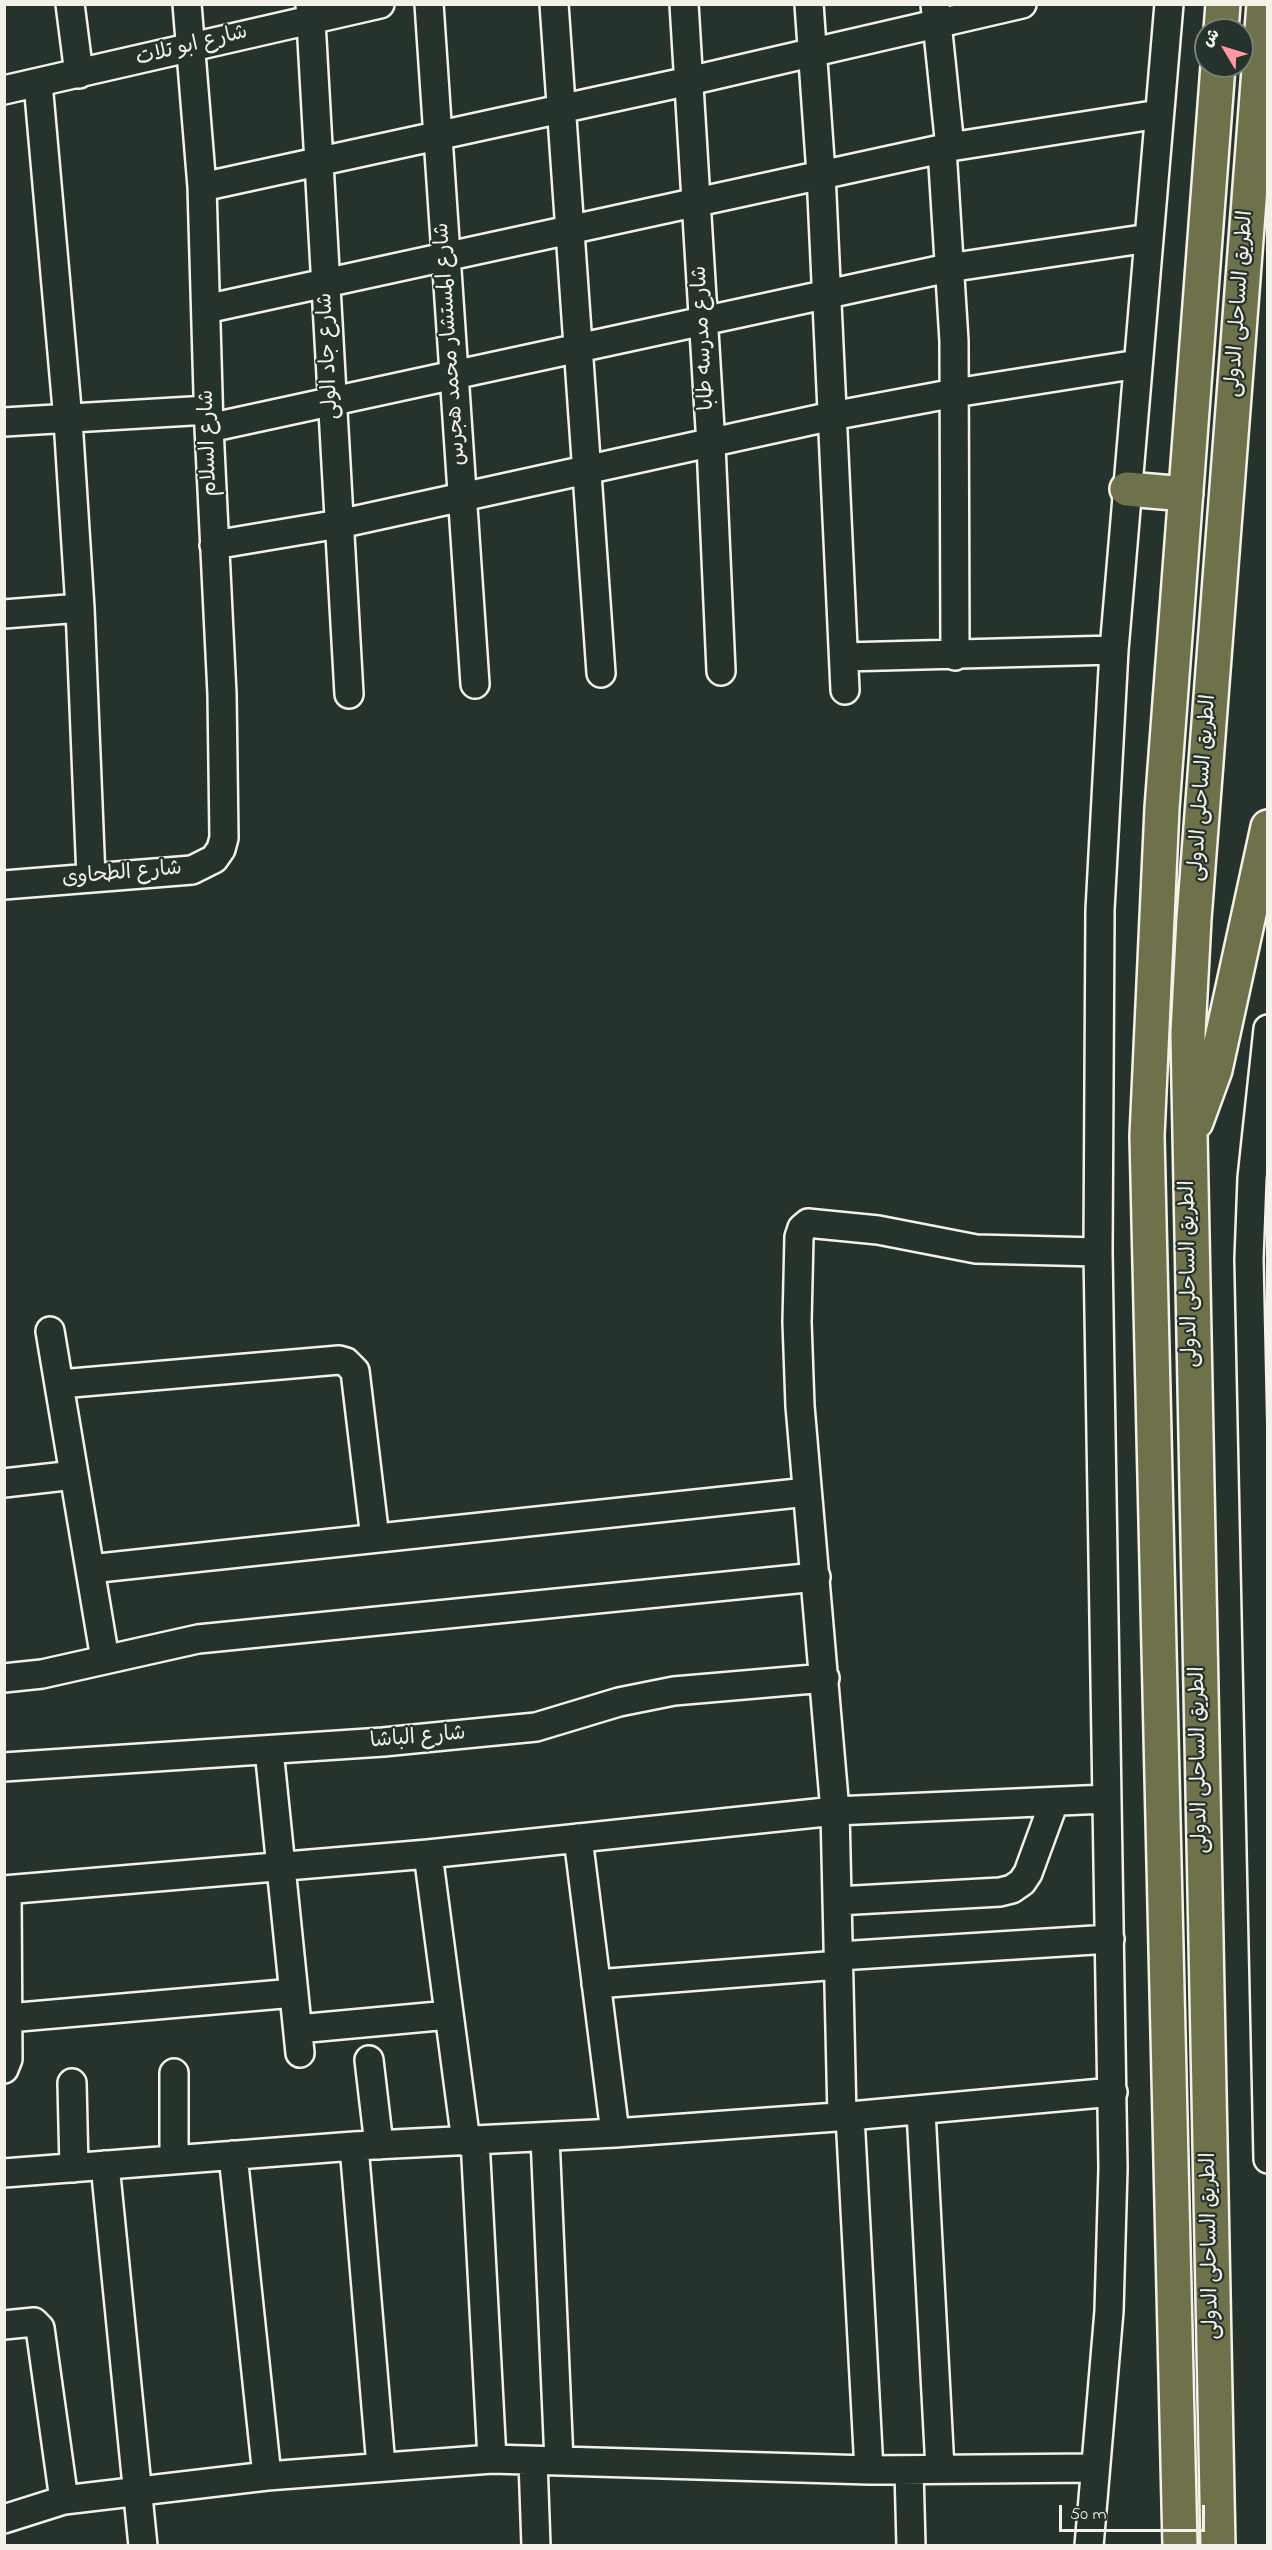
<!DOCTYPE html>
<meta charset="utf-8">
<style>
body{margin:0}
#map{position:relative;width:1272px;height:2550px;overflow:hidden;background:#26332d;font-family:"Indie Flower","Playpen Sans Arabic",sans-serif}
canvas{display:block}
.frame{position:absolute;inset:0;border:6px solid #f4f1e8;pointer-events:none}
.north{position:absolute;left:1194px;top:18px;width:60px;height:60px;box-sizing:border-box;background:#26332d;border:2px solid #787f78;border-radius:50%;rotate:308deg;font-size:16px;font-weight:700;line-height:24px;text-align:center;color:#f4f1e8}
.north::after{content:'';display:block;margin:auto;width:21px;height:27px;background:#ff9aa2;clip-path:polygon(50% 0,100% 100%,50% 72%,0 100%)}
.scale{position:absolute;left:1059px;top:2505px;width:146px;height:27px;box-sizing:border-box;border:3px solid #f4f1e8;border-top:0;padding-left:8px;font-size:18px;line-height:21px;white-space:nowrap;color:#f4f1e8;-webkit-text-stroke:4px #26332d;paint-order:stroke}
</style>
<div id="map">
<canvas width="1272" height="2550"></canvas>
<div class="frame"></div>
<div class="north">ش</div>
<div class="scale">50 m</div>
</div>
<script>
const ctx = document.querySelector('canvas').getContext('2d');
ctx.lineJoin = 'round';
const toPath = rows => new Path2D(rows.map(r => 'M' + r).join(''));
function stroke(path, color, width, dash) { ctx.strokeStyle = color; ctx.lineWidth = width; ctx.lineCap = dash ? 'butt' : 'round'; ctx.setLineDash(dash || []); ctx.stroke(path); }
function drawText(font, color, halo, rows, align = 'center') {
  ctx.font = font + ' "Indie Flower","Playpen Sans Arabic",sans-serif'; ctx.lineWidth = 4.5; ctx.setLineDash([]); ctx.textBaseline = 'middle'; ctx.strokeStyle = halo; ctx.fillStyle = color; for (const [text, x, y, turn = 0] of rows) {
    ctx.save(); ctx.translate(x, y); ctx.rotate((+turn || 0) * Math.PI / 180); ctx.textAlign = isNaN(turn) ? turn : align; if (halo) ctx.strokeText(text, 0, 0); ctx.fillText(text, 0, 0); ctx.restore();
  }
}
const minor = toPath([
 [70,4,79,74],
 [310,4,349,694],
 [429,4,475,684],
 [554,4,601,673],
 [684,4,711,445,721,671],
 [809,4,821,174,845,690],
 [935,4,950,147],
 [38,83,68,420,80,608,91,878],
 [4,90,380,4],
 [942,149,954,341,955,656],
 [202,187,689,81,1022,4],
 [206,309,950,147,1159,114],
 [4,422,208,410],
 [209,428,948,268,1149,238],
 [214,545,339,524,832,416,955,393,1138,364],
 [4,614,80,608],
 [844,657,1114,650],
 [4,885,192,870,214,859,221,849,224,838,222,694,209,428,202,187,187,4],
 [1268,1029,1252,1178,1249,1259,1268,2159],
 [50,1331,105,1659],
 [60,1384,339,1360,346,1362,355,1371,375,1538],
 [4,1483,74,1475],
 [90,1569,807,1492],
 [4,1678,42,1674,198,1639,816,1577],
 [269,1750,300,2053],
 [4,1767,383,1742,536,1727,619,1702,674,1691,825,1678],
 [578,1838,615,2133],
 [428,1854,466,2142],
 [4,1890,428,1854,835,1811,1106,1799],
 [837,1901,1000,1892,1012,1889,1022,1882,1028,1873,1054,1802],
 [839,1956,1110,1939],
 [596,1984,839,1965],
 [8,2018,294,1993],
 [298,2029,449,2015],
 [369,2060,379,2145],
 [4,2069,8,2059,7,1890],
 [72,2083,74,2168],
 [921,2111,940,2469],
 [850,2116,869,2470],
 [842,2117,835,1811,800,1406,797,1322,799,1237,802,1228,808,1223,817,1224,878,1230,976,1249,1098,1252],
 [545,2137,559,2461],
 [475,2140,492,2459],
 [354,2146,381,2466],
 [233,2155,267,2476],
 [174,2160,174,2073],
 [105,2165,143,2546],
 [4,2173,354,2146,615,2133,850,2116,1113,2092],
 [4,2325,34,2322,40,2328,64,2500],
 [533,2461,536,2546],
 [909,2470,911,2546],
 [4,2519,64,2500,267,2476,492,2459,869,2470,1094,2468],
 [1089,2546,1109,2311,1113,2168,1098,1252,1100,910,1114,650,1169,4]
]);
const highway = toPath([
 [1221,30,1223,4],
 [1127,489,1186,494],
 [1196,1122,1215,1070,1268,827],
 [1180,2546,1147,1136,1162,808,1218,66],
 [1218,2546,1188,1033,1194,919,1264,4]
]);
const streetNames = [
 ["شارع ابو تلات",192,47,-14],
 ["الطريق الساحلى الدولى",1241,304,-86],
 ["شارع مدرسه طابا",705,338,-93],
 ["شارع المستشار محمد هجرس",452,344,-94],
 ["شارع جاد الولى",330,356,-93],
 ["شارع السلام",210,443,-92],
 ["الطريق الساحلى الدولى",1204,788,-86],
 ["شارع الطحاوى",122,875,-5],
 ["الطريق الساحلى الدولى",1191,1274,-91],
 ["شارع الباشا",418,1739,-5],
 ["الطريق الساحلى الدولى",1201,1760,-91],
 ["الطريق الساحلى الدولى",1212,2246,-91]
];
stroke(minor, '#f4f1e8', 32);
stroke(highway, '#f4f1e8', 38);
stroke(minor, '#26332d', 27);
stroke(highway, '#6f714a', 33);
drawText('21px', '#f4f1e8', '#26332d', streetNames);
</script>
